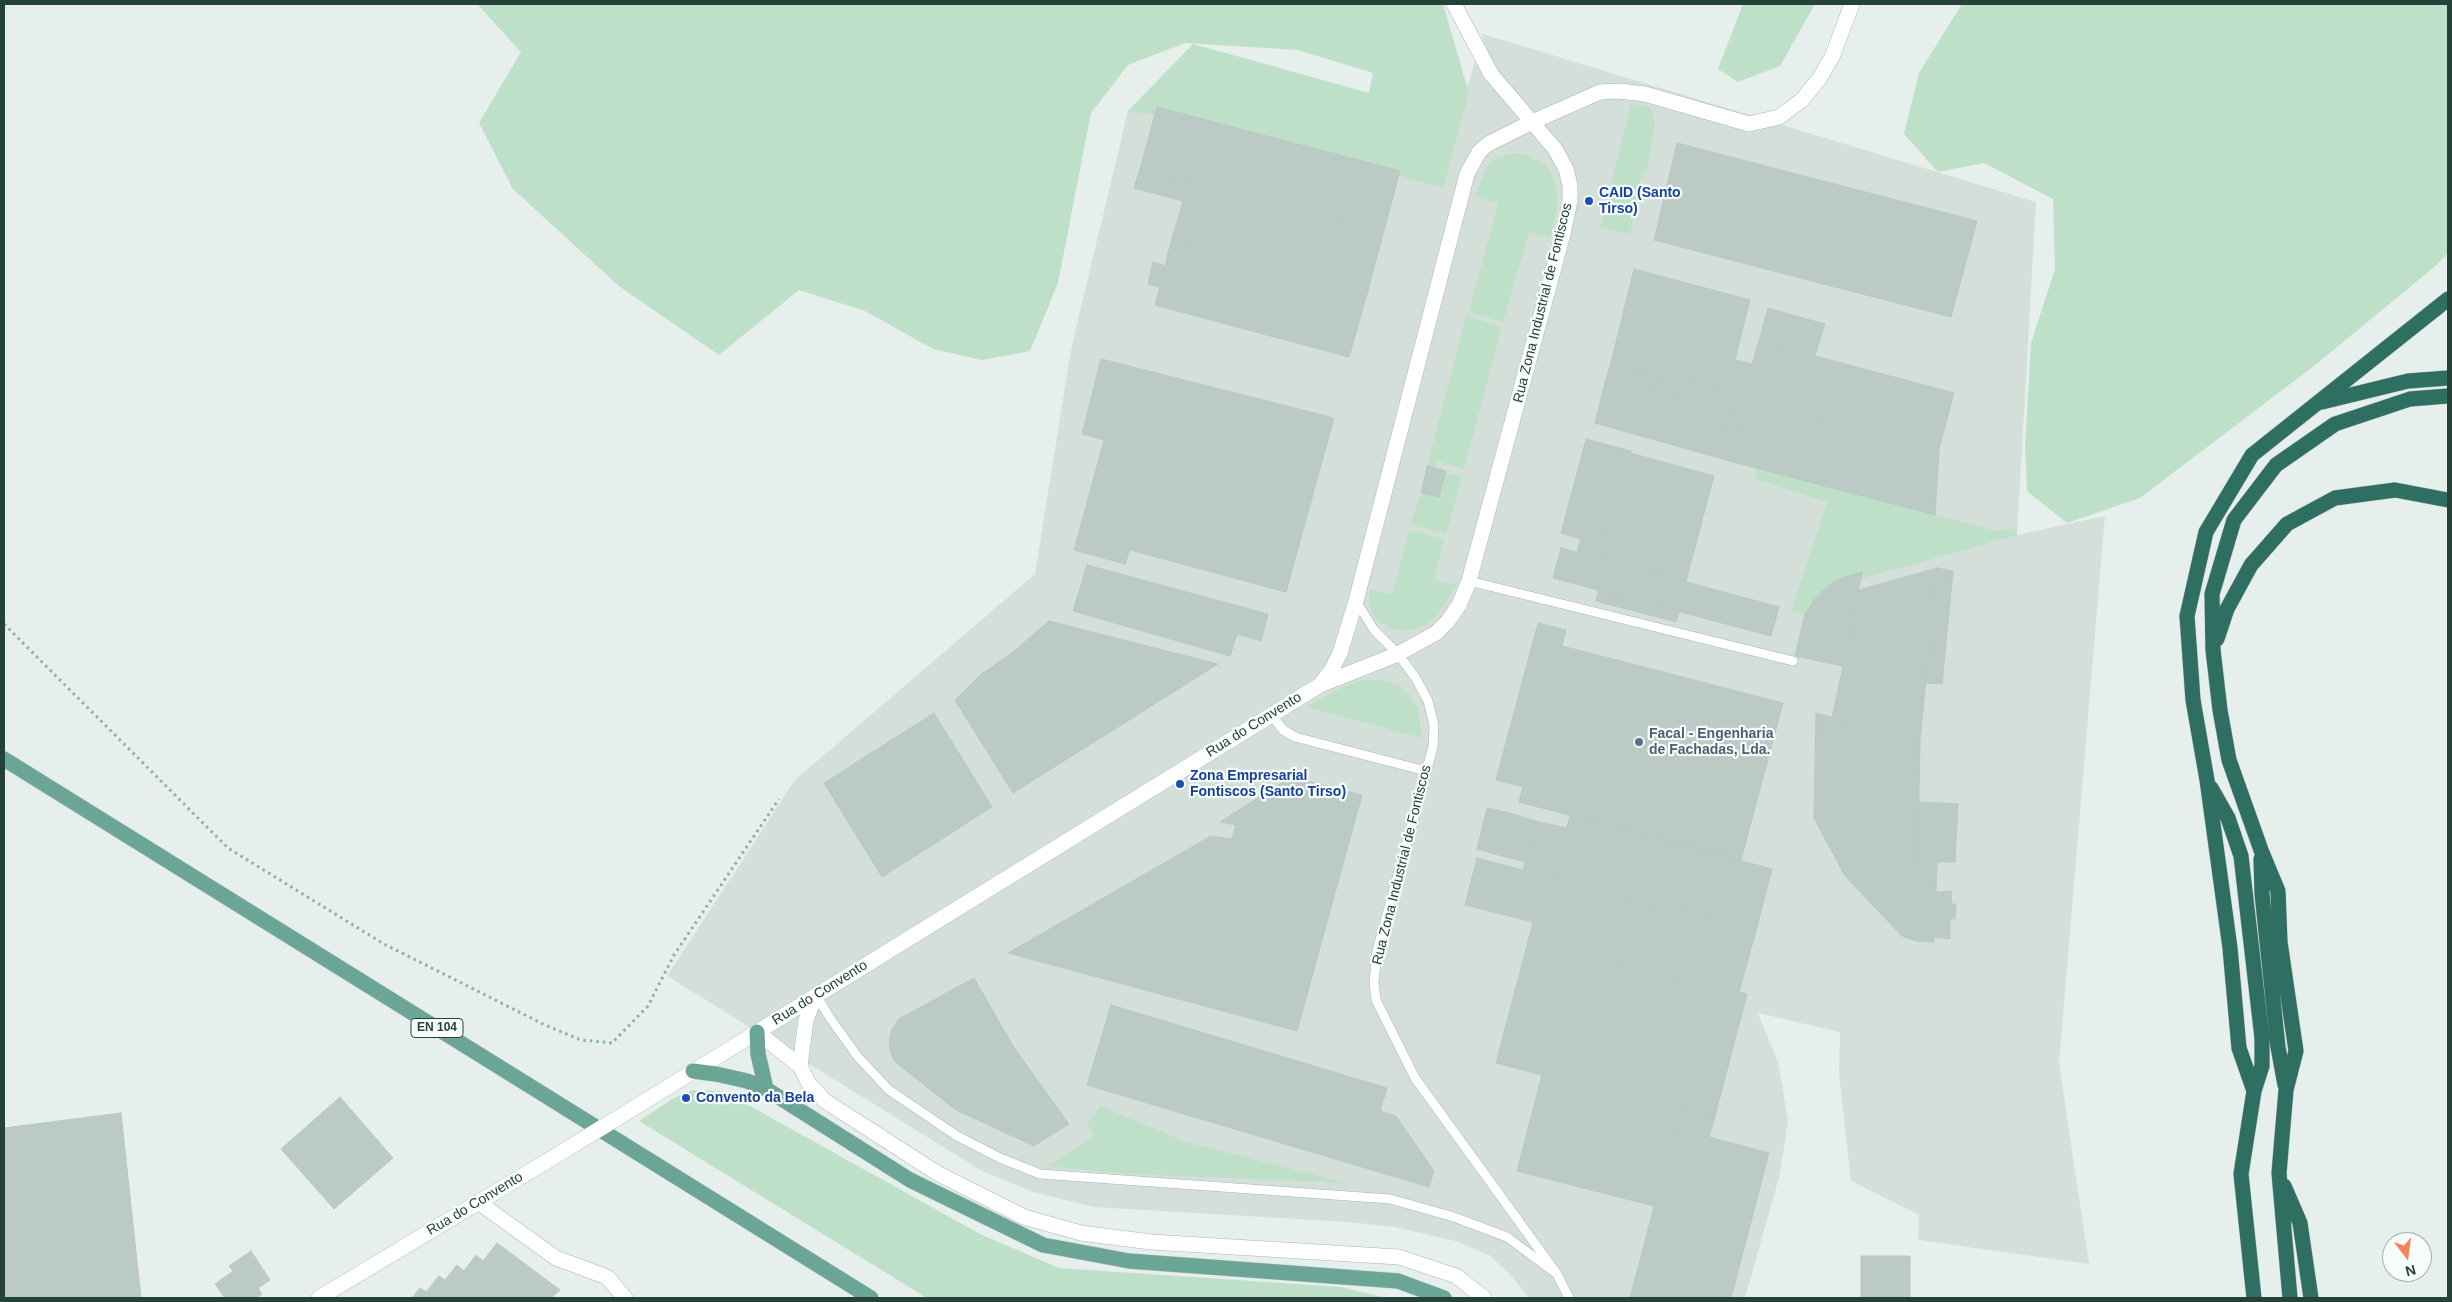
<!DOCTYPE html>
<style>
body{margin:0}
#map{position:relative;width:2452px;height:1302px;overflow:hidden;background:#e6efeb;font-family:Helvetica,sans-serif}
canvas{display:block}
.frame{position:absolute;inset:0;border:5px solid #24423a;pointer-events:none}
.north{position:absolute;left:2382px;top:1232px;width:50px;height:50px;box-sizing:border-box;background:#f7fbf9;border:1px solid #a3b1ad;border-radius:50%;rotate:165deg;font-size:14px;font-weight:700;line-height:20px;text-align:center;color:#24423a}
.north::after{content:'';display:block;margin:auto;width:18px;height:22px;background:#f4845f;clip-path:polygon(50% 0,100% 100%,50% 72%,0 100%)}
</style>
<div id="map">
<canvas width="2452" height="1302"></canvas>
<div class="frame"></div>
<div class="north">N</div>
</div>
<script>
const ctx = document.querySelector('canvas').getContext('2d');
ctx.lineJoin = 'round';
function paint(path, color) { ctx.fillStyle = color; ctx.fill(path, 'evenodd'); }
const toPath = rows => new Path2D(rows.map(r => 'M' + r).join(''));
function stroke(path, color, width, dash) { ctx.strokeStyle = color; ctx.lineWidth = width; ctx.lineCap = dash ? 'butt' : 'round'; ctx.setLineDash(dash || []); ctx.stroke(path); }
function drawText(font, color, halo, rows, align = 'center') {
  ctx.font = font + ' Helvetica,sans-serif'; ctx.lineWidth = 4.5; ctx.setLineDash([]); ctx.textBaseline = 'middle'; ctx.strokeStyle = halo; ctx.fillStyle = color; for (const [text, x, y, turn = 0] of rows) {
    ctx.save(); ctx.translate(x, y); ctx.rotate((+turn || 0) * Math.PI / 180); ctx.textAlign = isNaN(turn) ? turn : align; if (halo) ctx.strokeText(text, 0, 0); ctx.fillText(text, 0, 0); ctx.restore();
  }
}
const built = toPath([
 [1483,34,2036,202,2017,535,2105,516,2059,1063,2089,1264,1918,1240,1919,1215,1851,1181,1839,1074,1840,1032,1758,1013,1778,1062,1788,1120,1780,1174,1745,1298,1529,1298,1510,1274,1489,1255,1455,1241,1395,1227,1348,1222,1094,1207,1033,1192,982,1171,667,976,795,780,1035,574,1071,349,1128,111,1193,44,1458,118]
]);
const green = toPath([
 [477,4,1443,4,1469,93,1443,188,1157,108,1155,115,1128,111,1193,44,1369,93,1373,73,1298,50,1185,43,1128,65,1091,113,1058,283,1030,351,982,360,933,349,865,311,799,290,719,355,620,287,513,189,479,123,521,52],
 [1743,4,1815,4,1780,66,1738,82,1718,69],
 [1962,4,2448,4,2448,253,2433,268,2314,366,2140,498,2067,523,2027,491,2025,448,2031,343,2055,269,2053,199,1984,163,1938,172,1904,134,1919,73],
 [1631,104,1651,107,1655,125,1647,170,1642,175,1630,234,1600,228],
 [1510,154,1525,154,1546,165,1553,178,1557,195,1557,208,1550,238,1529,232,1503,322,1469,312,1498,203,1475,197,1487,166,1498,158],
 [1466,316,1502,327,1464,469,1438,461,1435,468,1427,466],
 [1756,468,1997,531,2017,528,2017,535,1861,579,1862,572,1841,578,1805,614,1792,610,1827,502,1757,480],
 [1445,473,1462,477,1446,534,1415,526,1411,522,1421,493,1439,497],
 [1409,530,1444,539,1434,580,1457,585,1439,613,1430,622,1418,628,1405,631,1392,629,1377,620,1371,611,1369,600,1370,589,1392,595],
 [1364,680,1382,680,1399,686,1409,696,1418,707,1422,738,1306,707,1342,687],
 [693,1090,723,1091,982,1235,1059,1268,1341,1287,1387,1298,927,1298,639,1121,674,1098],
 [1100,1106,1186,1142,1347,1183,1127,1174,1048,1166,1094,1136,1087,1125]
]);
const building = toPath([
 [1157,107,1400,171,1383,234,1140,169,1157,107],
 [1677,143,1977,221,1951,317,1654,240,1677,143],
 [1140,169,1189,182,1183,201,1134,188,1140,169],
 [1189,182,1383,234,1367,294,1171,242,1189,182],
 [1171,242,1367,294,1349,357,1155,305,1171,242],
 [1153,262,1165,266,1160,287,1148,284,1153,262],
 [1634,269,1750,300,1735,360,1619,330,1634,269],
 [1768,308,1789,314,1782,347,1759,341,1768,308],
 [1789,314,1825,324,1815,356,1782,347,1789,314],
 [1619,330,1752,364,1759,341,1954,393,1939,449,1611,363,1619,330],
 [1101,359,1334,418,1286,592,1130,550,1125,564,1074,550,1104,440,1082,434,1101,359],
 [1611,363,1750,399,1741,431,1726,426,1731,405,1607,375,1611,363],
 [1607,375,1731,405,1726,426,1741,431,1733,462,1595,423,1607,375],
 [1750,399,1939,449,1935,515,1733,462,1750,399],
 [1586,439,1631,451,1601,559,1577,552,1581,539,1561,533,1586,439],
 [1630,453,1714,476,1686,581,1601,559,1630,453],
 [1427,466,1446,471,1439,497,1421,493,1427,466],
 [1561,548,1779,607,1771,636,1553,578,1561,548],
 [1087,565,1268,614,1261,641,1237,634,1230,656,1073,611,1087,565],
 [1937,568,1920,740,1832,718,1859,590,1937,568],
 [1937,568,1953,571,1942,684,1926,683,1937,568],
 [1862,572,1851,628,1805,614,1815,599,1829,585,1841,578,1862,572],
 [1599,590,1679,611,1676,622,1596,601,1599,590],
 [1805,614,1851,628,1843,666,1795,656,1805,614],
 [1049,621,1218,664,1013,793,955,700,980,675,1012,653,1049,621],
 [1538,623,1566,630,1562,646,1783,703,1741,860,1519,802,1523,787,1496,780,1538,623],
 [934,713,992,807,882,877,824,783,934,713],
 [1816,713,1920,740,1916,941,1902,936,1845,876,1814,818,1816,713],
 [1291,777,1362,795,1297,1031,1008,953,1211,836,1232,839,1236,825,1220,822,1291,777],
 [1919,802,1958,804,1955,862,1937,862,1936,892,1952,891,1951,904,1956,904,1955,919,1950,919,1950,939,1934,937,1934,942,1916,941,1919,802],
 [1487,808,1513,814,1502,856,1477,849,1487,808],
 [1513,814,1535,821,1525,862,1502,856,1513,814],
 [1570,816,1772,869,1756,931,1553,878,1570,816],
 [1535,821,1567,828,1553,878,1523,870,1535,821],
 [1477,858,1756,931,1739,992,1529,938,1533,922,1465,905,1477,858],
 [1529,938,1747,994,1714,1120,1496,1063,1529,938],
 [974,978,1013,1046,1069,1124,1034,1146,956,1110,894,1061,889,1046,891,1031,899,1019,974,978],
 [1111,1005,1387,1088,1380,1111,1396,1116,1434,1171,1429,1187,1087,1085,1111,1005],
 [1542,1075,1679,1111,1654,1206,1517,1171,1542,1075],
 [340,1097,393,1158,334,1209,281,1149,340,1097],
 [1679,1111,1714,1120,1709,1137,1675,1128,1679,1111],
 [121,1113,141,1298,4,1298,4,1128,121,1113],
 [1675,1128,1769,1153,1731,1298,1630,1298,1675,1128],
 [497,1243,560,1290,551,1298,412,1298,420,1288,426,1292,439,1276,445,1280,457,1265,464,1271,476,1255,483,1261,497,1243],
 [251,1251,270,1280,258,1288,262,1294,256,1298,225,1298,215,1284,233,1271,229,1266,251,1251],
 [1861,1256,1910,1256,1910,1298,1861,1298,1861,1256]
]);
const path = toPath([
 [4,624,228,848,384,944,543,1024,581,1040,612,1043,648,1006,674,955,779,799]
]);
const service = toPath([
 [1469,581,1793,661],
 [1356,601,1374,630,1398,654,1415,677,1428,701,1434,725,1433,747,1377,951,1374,983,1376,1000,1415,1078,1557,1274,1569,1298],
 [1271,714,1283,730,1295,737,1426,771],
 [816,995,830,1018,858,1057,889,1090,957,1136,1000,1158,1040,1174,1390,1199,1454,1217,1507,1237,1557,1274]
]);
const minor = toPath([
 [1454,4,1491,74,1532,122,1600,92,1619,91,1645,94,1749,124,1779,117,1802,100,1819,79,1832,57,1852,4],
 [478,1202,556,1258,607,1277,625,1298]
]);
const tertiary = toPath([
 [757,1032,800,1066,809,1084,825,1101,937,1173,1024,1217,1081,1233,1151,1242,1399,1257,1456,1276,1484,1298],
 [800,1066,806,1020,816,995],
 [655,1095,1320,685,1398,654,1436,633,1448,621,1459,605,1469,581,1563,234,1570,201,1570,185,1566,169,1555,149,1532,122,1488,144,1479,152,1467,174,1356,601,1340,653,1331,671,1320,685],
 [319,1298,544,1163]
]);
const primary = toPath([
 [4,759,871,1298],
 [757,1032,758,1054,766,1089],
 [693,1071,716,1074,747,1081,766,1089,910,1180,1043,1245,1129,1261,1398,1281,1444,1298]
]);
const motorway = toPath([
 [2322,402,2408,381,2448,378],
 [2217,639,2227,609,2251,565,2287,524,2335,498,2395,490,2448,500],
 [2211,788,2228,818,2241,856,2262,1038,2262,1066,2254,1091,2241,1174,2254,1298],
 [2261,859,2262,894,2278,1047,2285,1085],
 [2254,1091,2239,1048,2230,948,2207,780,2193,700,2187,616,2206,532,2252,455,2448,299],
 [2284,1186,2300,1223,2311,1298],
 [2290,1298,2279,1173,2286,1090,2296,1051,2280,942,2278,891,2261,850,2229,760,2220,710,2213,650,2212,594,2234,520,2276,465,2335,424,2410,399,2448,396]
]);
const tertiaryBridge = toPath([
 [544,1163,655,1095]
]);
const markers = [
 [1589,201,5,"#1a4fb4"],
 [1639,742,5,"#5c6f8a"],
 [1180,784,5,"#1a4fb4"],
 [686,1098,5,"#1a4fb4"]
];
const shields = [
 [437,1028,52]
];
const shieldNames = [
 ["EN 104",437,1028]
];
const transitNames = [
 ["CAID (Santo",1599,193],
 ["Tirso)",1599,209],
 ["Zona Empresarial",1190,776],
 ["Fontiscos (Santo Tirso)",1190,792],
 ["Convento da Bela",696,1098]
];
const streetNames = [
 ["Rua Zona Industrial de Fontiscos",1543,303,-76],
 ["Rua do Convento",1254,725,-32],
 ["Rua Zona Industrial de Fontiscos",1402,865,-76],
 ["Rua do Convento",820,993,-32],
 ["Rua do Convento",475,1204,-31]
];
const serviceNames = [
 ["Facal - Engenharia",1649,734],
 ["de Fachadas, Lda.",1649,750]
];
paint(built, '#d4dfda');
paint(green, '#bfe0c8');
paint(building, '#bbcac4');
stroke(building, '#b8c9c2', 1);
stroke(service, '#a8b8b2', 10);
stroke(minor, '#a8b8b2', 16);
stroke(tertiary, '#a8b8b2', 16);
stroke(primary, '#c2cac8', 16);
stroke(motorway, '#c2cac8', 16);
stroke(path, '#86b3a5', 3, [2.5, 4]);
stroke(service, '#fff', 9);
stroke(minor, '#fff', 15);
stroke(tertiary, '#fff', 15);
stroke(primary, '#6aa596', 15);
stroke(motorway, '#2f6f62', 15);
stroke(tertiaryBridge, '#a8b8b2', 16, []);
stroke(tertiaryBridge, '#fff', 15);
for (const [x, y, r, color] of markers) { const dot = new Path2D(); dot.arc(x, y, r, 0, 2 * Math.PI); ctx.fillStyle = color; ctx.fill(dot); stroke(dot, '#f7fbf9', 2); }
for (const [x, y, w] of shields) { const box = new Path2D(); box.roundRect(x - w / 2, y - 9.5, w, 19, 4); ctx.fillStyle = '#f7fbf9'; ctx.fill(box); stroke(box, '#24423a', 1); }
drawText('bold 12px', '#24423a', null, shieldNames);
drawText('bold 14px', '#164399', '#f7fbf9', transitNames, 'left');
drawText('14px', '#24423a', '#f7fbf9', streetNames);
drawText('bold 14px', '#4e5e75', '#f7fbf9', serviceNames, 'left');
</script>
